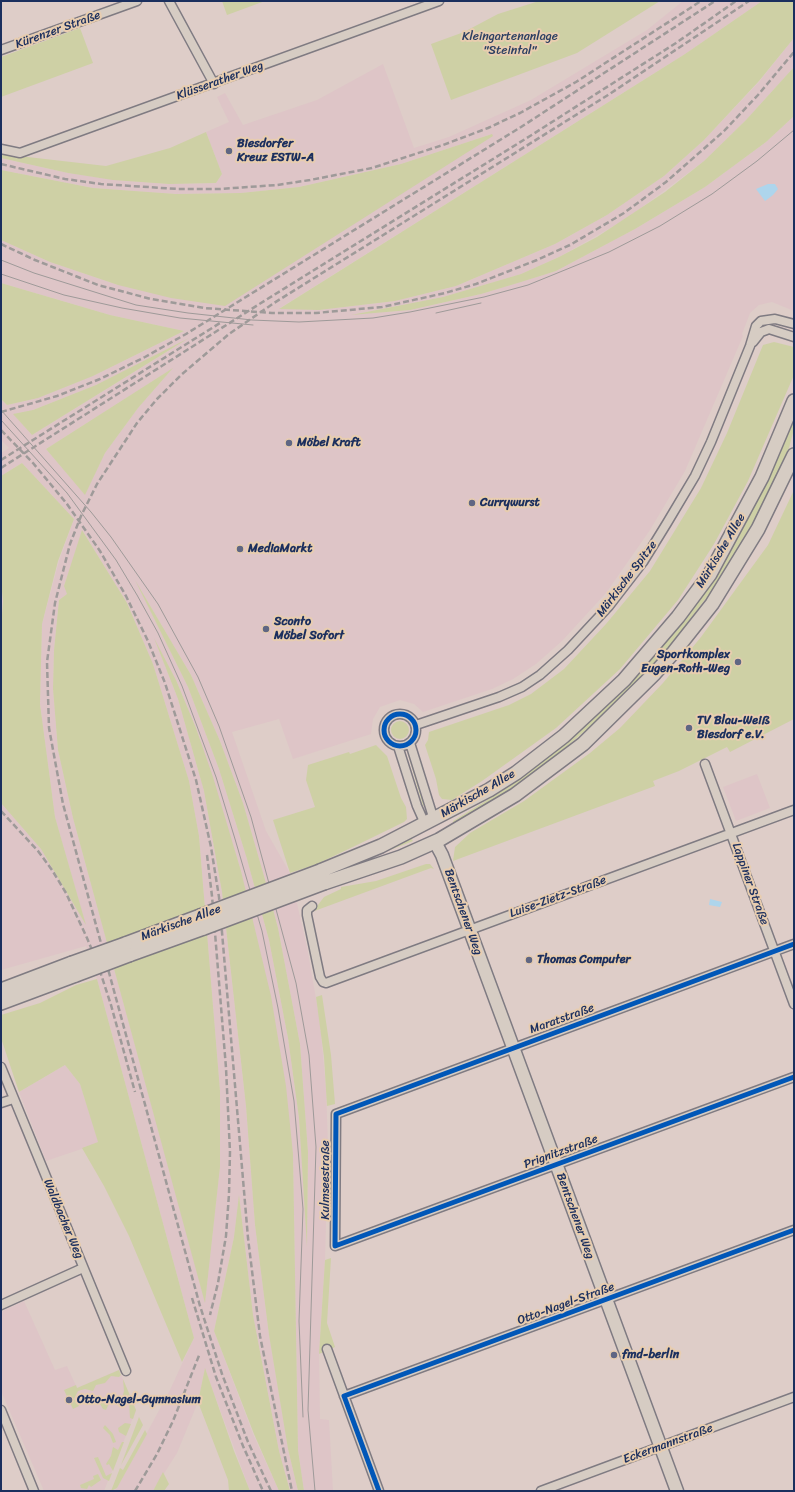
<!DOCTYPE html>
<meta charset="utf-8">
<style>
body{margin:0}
#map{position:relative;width:795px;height:1492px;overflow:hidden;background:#decdc8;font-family:Sriracha,sans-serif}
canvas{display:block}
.frame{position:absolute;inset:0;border:2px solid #1b2f5e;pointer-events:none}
</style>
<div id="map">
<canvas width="795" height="1492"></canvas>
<div class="frame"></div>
</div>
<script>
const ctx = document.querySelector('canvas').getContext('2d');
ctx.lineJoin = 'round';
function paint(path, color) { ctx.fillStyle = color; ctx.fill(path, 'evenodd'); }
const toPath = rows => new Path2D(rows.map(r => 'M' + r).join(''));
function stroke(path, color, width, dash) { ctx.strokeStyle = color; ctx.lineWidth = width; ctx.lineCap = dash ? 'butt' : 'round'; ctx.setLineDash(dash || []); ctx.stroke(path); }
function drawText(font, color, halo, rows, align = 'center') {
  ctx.font = font + ' Sriracha,sans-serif'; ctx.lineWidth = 4; ctx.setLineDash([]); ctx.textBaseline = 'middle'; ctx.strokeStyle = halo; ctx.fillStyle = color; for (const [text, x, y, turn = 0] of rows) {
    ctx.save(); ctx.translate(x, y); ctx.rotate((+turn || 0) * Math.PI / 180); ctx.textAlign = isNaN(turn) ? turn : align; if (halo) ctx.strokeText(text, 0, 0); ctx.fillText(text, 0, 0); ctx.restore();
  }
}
const built = toPath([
 [683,1,762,1,685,54,280,308,319,310,395,301,456,286,555,244,607,215,664,176,704,140,759,82,794,38,794,67,746,120,704,161,626,219,559,257,521,274,443,297,356,314,410,310,481,294,556,271,635,229,705,187,766,142,794,116,794,311,772,302,759,305,750,313,742,334,743,336,685,471,650,530,606,593,562,641,536,664,513,679,492,689,423,712,414,704,400,700,380,707,373,719,371,734,293,759,279,719,232,732,266,831,290,873,307,947,320,1022,326,1089,328,1148,325,1260,319,1354,320,1419,329,1420,333,1491,304,1491,298,1450,293,1154,241,871,196,728,176,680,156,643,178,699,204,791,222,892,246,1106,255,1225,269,1335,288,1449,298,1491,290,1491,279,1451,253,1315,239,1197,234,1237,214,1331,253,1434,279,1491,250,1491,205,1369,198,1402,177,1453,153,1491,114,1491,117,1488,169,1392,194,1338,97,979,86,946,1,970,1,803,41,849,85,923,55,817,40,704,42,624,59,561,74,519,22,463,1,476,1,453,9,448,1,440,1,399,7,405,38,398,93,376,184,331,110,315,1,283,1,240,50,262,118,285,492,134,401,164,299,187,241,193,176,194,93,188,1,170,1,158,68,173,118,180,169,184,216,183,222,174,206,132,229,122,217,97,225,93,243,125,317,100,383,64,414,148,449,137,531,100,647,30],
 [183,342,32,435,14,414,33,410,96,385],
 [172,369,138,408,105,453,85,494,46,449],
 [83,531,127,603,153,664,189,781,199,836,220,1091,220,1167,205,1301,73,818,58,750,53,689,54,650,59,600,67,594,64,586],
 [139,587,191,675,220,741,243,803,264,876,278,928,300,1044,308,1152,307,1240,299,1118,288,1038,269,940,247,859,219,769,188,687],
 [757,774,770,808,736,821,723,787],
 [65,1065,80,1084,99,1143,46,1161,19,1092],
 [24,1301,55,1370,67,1366,77,1388,119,1370,136,1410,104,1491,44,1491,1,1391,1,1312]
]);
const green = toPath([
 [222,1,265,1,227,15],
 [539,1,660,1,577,53,451,100,431,44,464,32,498,14],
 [762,1,794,1,794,38,759,81,704,140,664,176,607,215,555,244,456,286,395,301,319,310,279,309,685,54],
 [80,28,93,63,1,97,1,57],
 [794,67,794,116,766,142,705,187,635,229,556,271,521,282,481,294,410,310,351,315,443,297,521,274,559,257,597,237,665,192,704,161,746,120],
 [206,132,222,174,216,183,169,184,113,180,68,173,1,158,1,151,19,156,106,166,170,148],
 [492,134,493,136,225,306,171,298,118,285,50,262,1,240,1,170,93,188,176,194,241,193,299,187,401,164],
 [1,283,110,315,184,331,93,376,38,398,7,405,1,399],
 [189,338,32,435,13,414,33,410,96,385],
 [774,342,794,347,794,375,748,481,714,544,678,600,620,669,556,728,482,781,452,800,442,799,439,795,436,779,425,745,428,740,429,732,509,705,531,694,564,669,606,624,650,571,701,488,727,433,763,345],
 [173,368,138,408,105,453,85,495,46,449],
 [794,419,794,429,789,448,755,519,718,582,668,649,608,711,557,755,501,796,454,825,453,821,510,786,627,685,660,649,707,588,737,540,769,477],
 [22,463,74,519,58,561,42,624,40,704,55,817,86,925,41,849,1,803,1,629,3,601,1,582,1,476],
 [794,490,794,719,730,752,727,747,679,771,653,781,655,786,453,861,455,847,470,833,524,801,590,753,620,728,663,683,701,637,768,545],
 [82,530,127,603,153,664,189,781,199,836,220,1091,220,1167,205,1303,73,818,58,750,53,689,54,650,59,600,67,594,64,586],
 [135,580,191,675,220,741,243,803,264,876,278,928,300,1044,308,1152,307,1247,299,1118,288,1038,269,940,247,859,219,769,188,687],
 [154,638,176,680,196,728,213,777,241,871,271,996,286,1086,293,1154,298,1450,304,1491,298,1491,288,1449,269,1335,255,1225,246,1106,222,892,204,791,178,699],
 '391 730a9 9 0 1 1 18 0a9 9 0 1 1-18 0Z',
 [376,745,387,756,401,798,406,807,407,819,404,822,357,845,317,864,290,873,273,820,315,807,306,780,308,765,349,752,350,754],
 [407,751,409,751,427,804,423,806],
 [411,838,413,841,385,852,384,851],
 [426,864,430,864,434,869,431,868,309,913,310,910,318,905,324,897,341,889,341,887,376,881],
 [97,979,194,1338,182,1362,129,1236,104,1186,82,1148,98,1142,80,1084,65,1065,19,1092,1,1038,1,1015,40,1003,76,985],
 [322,995,331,1055,335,1104,327,1106,324,1057,316,997],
 [239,1195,253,1315,279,1451,290,1491,279,1491,254,1434,214,1331,234,1237],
 [331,1258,327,1323,335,1347,319,1354,325,1260],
 [205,1368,234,1451,250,1491,229,1491,228,1480,198,1402],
 [119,1370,121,1375,119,1377,111,1376,105,1383,96,1385,93,1391,85,1389,78,1391,74,1399,79,1406,73,1409,64,1390,76,1385,77,1388],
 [123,1379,136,1410,133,1419,130,1418,129,1403,122,1399,124,1391],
 [109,1397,111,1399,106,1410,103,1409,100,1404],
 [139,1417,143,1425,121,1465],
 [125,1423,131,1424,126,1436,119,1432,118,1428],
 [105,1425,113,1434,116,1442,113,1443,110,1435,103,1428],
 [145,1430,147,1434,117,1488,111,1491,120,1468,123,1470],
 [122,1442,124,1442,113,1471,109,1464,107,1465,106,1464,111,1456,113,1447,118,1450],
 [98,1457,106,1476,112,1473,109,1481,103,1478,94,1458],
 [163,1472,169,1484,164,1491,153,1491],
 [98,1474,101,1480,91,1487,89,1485,87,1489,81,1488,80,1485,94,1479,93,1476]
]);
const water = toPath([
 [768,184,775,184,778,189,773,195,765,201,756,189],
 [710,899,722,902,720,907,709,905]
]);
const street = toPath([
 [169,1,214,84],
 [1,50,137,1],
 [1,149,20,153,439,1],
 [753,342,761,332,769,329,794,337],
 '384 730a16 16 0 1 1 32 0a16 16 0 1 1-32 0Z',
 [416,725,499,697,522,687,540,675,568,650,609,606,643,562,667,523,695,476,711,442,750,346,756,326,761,321,775,319,794,324],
 [410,743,434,820],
 [398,746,417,806,425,824],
 [705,764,794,1004],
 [312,906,307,910,307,915,320,977,323,982,326,983,794,810],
 [794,944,336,1114,335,1246,794,1077],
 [1,1067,126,1371],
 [1,1103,13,1099],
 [1,1305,83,1268],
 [327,1349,379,1491],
 [344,1396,794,1230],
 [1,1410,34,1491],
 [541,1491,794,1397]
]);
const secondary = toPath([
 [435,842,442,855,677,1491]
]);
const primary = toPath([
 [320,871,381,846,489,790,516,773,564,736,624,680,678,617,710,574,762,477,794,401],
 [324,883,401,857,439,840,515,795,583,744,655,673,674,652,712,604,758,529,794,455],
 [125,944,200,916],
 [129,955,204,928],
 [1,990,72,963],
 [1,1003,76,975]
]);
const tram = toPath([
 [1,260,34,273,136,305,188,313,252,320,299,322,373,318,410,312,484,297,528,285,609,252,660,226,712,194,757,161,794,130],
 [1,274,64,295,122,308,180,318,253,325],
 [436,313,481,303],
 [1,410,91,512,111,537,158,604,198,677,219,726,251,817,296,983,309,1055,316,1147,308,1410,315,1491],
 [1,420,67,493,116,560,137,595,158,633,182,686,216,777,235,839,262,931,278,1008,294,1101,303,1209,299,1321,303,1417]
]);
const rail = toPath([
 [1,164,65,179,101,184,178,189,220,189,277,185,310,180,372,168,443,145,488,128,520,113,576,82,701,1],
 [1,244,35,260,98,285,151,299,204,308,272,313,316,313,382,307,445,293,476,284,537,260,570,245,624,213,666,182,724,131,758,95,794,52],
 [1,412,57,396,100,379,145,357,186,334,521,127,715,1],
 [1,430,33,463,67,504,100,551,126,596,148,641,165,683,196,780,211,847,219,897,248,1238,260,1336,292,1491],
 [1,460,220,323],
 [1,468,261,303,530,136,676,43,736,1],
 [1,811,38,851,52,870,66,893,87,938,97,962,111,1005,135,1092],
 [207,855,212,896,226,1068,230,1152,229,1194,226,1236,218,1283,210,1315],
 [192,1298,216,1377,243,1446,263,1491],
 [135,1491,157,1454,173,1421,200,1353],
 [271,1491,248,1442,222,1374,200,1306,63,804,49,728,47,662,55,603,70,544,81,516,97,484,137,423,157,399,181,375,229,334,274,303,608,95,749,1]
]);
const primaryBridge = toPath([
 [200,916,320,871],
 [204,928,324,883],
 [72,963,125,944],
 [76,975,129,955]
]);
const cycleway = toPath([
 '384 730a16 16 0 1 1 32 0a16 16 0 1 1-32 0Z',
 [794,944,336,1114,335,1246,794,1077],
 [379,1491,344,1396,794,1230]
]);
const markers = [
 [229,151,4,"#5f6683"],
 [289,443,4,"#5f6683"],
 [472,503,4,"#5f6683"],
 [240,549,4,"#5f6683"],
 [266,629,4,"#5f6683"],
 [738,662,4,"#5f6683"],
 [689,728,4,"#5f6683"],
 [529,960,4,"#5f6683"],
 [614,1355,4,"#5f6683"],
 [69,1400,4,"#5f6683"]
];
const streetNames = [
 ["Kürenzer Straße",58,30,-20],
 ["Klüsserather Weg",220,81,-20],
 ["Märkische Allee",721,551,-59],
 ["Märkische Spitze",627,579,-53],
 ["Märkische Allee",478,794,-30],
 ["Lappiner Straße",750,884,70],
 ["Luise-Zietz-Straße",558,897,-20],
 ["Bentschener Weg",463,912,70],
 ["Märkische Allee",181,923,-20],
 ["Maratstraße",562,1019,-20],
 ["Prignitzstraße",561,1152,-20],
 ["Kulmseestraße",326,1180,-90],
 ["Bentschener Weg",575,1216,70],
 ["Waldbacher Weg",63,1219,67],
 ["Otto-Nagel-Straße",566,1304,-20],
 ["Eckermannstraße",668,1444,-20]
];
const parkNames = [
 ["Kleingartenanlage",510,37],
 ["\"Steintal\"",510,51]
];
const poiNames = [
 ["Biesdorfer",237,144],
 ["Kreuz ESTW-A",237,158],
 ["Möbel Kraft",297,443],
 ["Currywurst",480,503],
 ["MediaMarkt",248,549],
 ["Sconto",274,622],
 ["Möbel Sofort",274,636],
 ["Sportkomplex",730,655,"right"],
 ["Eugen-Roth-Weg",730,669,"right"],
 ["TV Blau-Weiß",697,721],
 ["Biesdorf e.V.",697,735],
 ["Thomas Computer",537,960],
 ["fmd-berlin",622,1355],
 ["Otto-Nagel-Gymnasium",77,1400]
];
paint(built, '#dec5c7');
paint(green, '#ced0a5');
paint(water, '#aed5ec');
stroke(street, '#7f7b82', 11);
stroke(secondary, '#7f7b82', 15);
stroke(primary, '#7f7b82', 16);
stroke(street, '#d6ccc3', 8);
stroke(secondary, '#d6ccc3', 12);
stroke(primary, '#d6ccc3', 13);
stroke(tram, '#9e9a99', 1);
stroke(rail, '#9e9a99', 2.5, [6, 3]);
stroke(primaryBridge, '#7f7b82', 16, []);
stroke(primaryBridge, '#d6ccc3', 13);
stroke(cycleway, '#0057b8', 5);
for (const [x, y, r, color] of markers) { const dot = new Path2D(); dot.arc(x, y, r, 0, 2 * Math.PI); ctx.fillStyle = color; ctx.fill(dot); stroke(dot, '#e8cdaf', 1.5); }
drawText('12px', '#1b2f5e', '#e8cdaf', streetNames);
drawText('12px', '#2c3f62', '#e8cdaf', parkNames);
drawText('bold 12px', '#1b2f5e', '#e8cdaf', poiNames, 'left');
</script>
